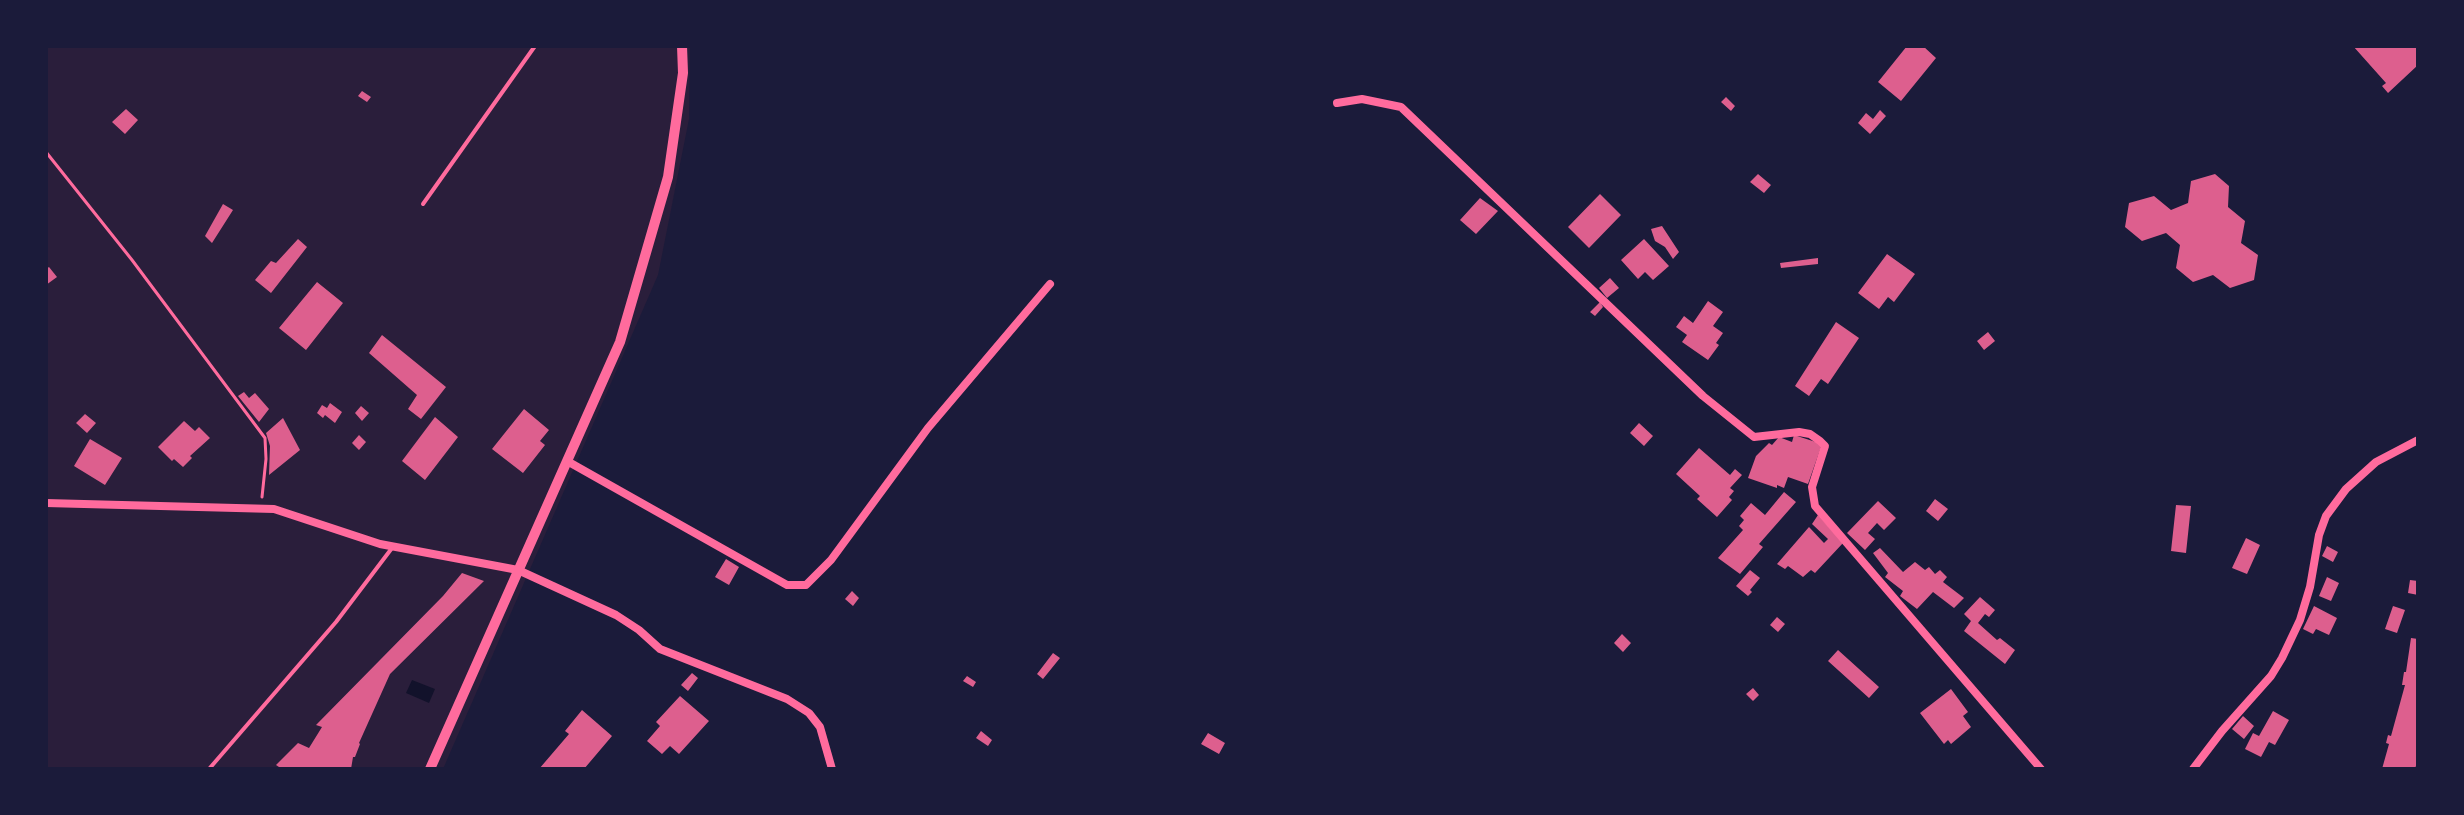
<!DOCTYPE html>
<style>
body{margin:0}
#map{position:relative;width:2464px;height:815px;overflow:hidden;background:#1b1b3a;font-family:Figtree,sans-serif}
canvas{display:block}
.frame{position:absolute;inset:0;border:48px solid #1b1b3a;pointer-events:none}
</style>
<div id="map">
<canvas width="2464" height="815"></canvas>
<div class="frame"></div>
</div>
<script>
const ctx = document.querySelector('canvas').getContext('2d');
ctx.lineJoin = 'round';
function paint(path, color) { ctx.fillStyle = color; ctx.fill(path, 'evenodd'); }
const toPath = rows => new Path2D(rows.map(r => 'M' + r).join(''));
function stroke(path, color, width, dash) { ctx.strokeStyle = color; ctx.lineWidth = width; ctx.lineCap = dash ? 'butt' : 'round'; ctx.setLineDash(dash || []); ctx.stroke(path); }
const green = toPath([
 [46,46,690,46,689,119,658,275,443,769,46,769]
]);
const water = toPath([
 [412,680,435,689,429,703,406,693]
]);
const building = toPath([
 [1907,46,1923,46,1936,58,1901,101,1878,82],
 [2353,46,2418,46,2418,65,2388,93,2382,86,2386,83],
 [362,91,371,97,367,102,358,96],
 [1726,97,1735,106,1731,111,1721,102],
 [126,109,138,120,125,134,112,122],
 [1880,110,1886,116,1870,134,1858,123,1866,113,1873,119],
 [1758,174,1771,185,1764,193,1750,182],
 [2215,174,2229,186,2228,207,2245,221,2241,243,2258,255,2254,280,2230,288,2213,275,2193,282,2176,268,2180,245,2166,233,2142,241,2125,227,2129,203,2154,196,2171,210,2188,203,2191,181],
 [1600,194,1621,215,1589,248,1568,227],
 [1480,198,1498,211,1476,234,1460,220],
 [223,204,233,210,212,243,205,236],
 [1662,226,1679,252,1673,259,1665,247,1655,241,1651,229],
 [298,239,307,247,271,293,255,280,271,261,276,263],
 [1644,239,1669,266,1653,280,1645,272,1638,279,1621,260],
 [1887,254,1915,274,1894,302,1888,297,1879,309,1858,293],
 [1818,258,1818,264,1781,268,1780,263],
 [49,267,57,277,46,285,46,269],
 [1610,278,1619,288,1607,298,1599,288],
 [317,282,343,303,306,350,279,328],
 [1708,301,1723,312,1713,326,1723,333,1716,343,1719,345,1708,360,1682,342,1687,335,1676,327,1684,316,1693,323],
 [1600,302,1603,307,1595,316,1590,312],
 [1836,322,1859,338,1828,384,1821,379,1809,396,1795,386],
 [1988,332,1995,341,1984,350,1977,341],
 [382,335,446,387,421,419,408,409,417,395,369,353],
 [244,392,249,398,255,393,269,409,259,422,238,396],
 [330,403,342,412,335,423,325,415,323,418,317,413,322,405,327,408],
 [361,406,369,413,362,421,355,413],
 [524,409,549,430,540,441,545,445,523,473,492,449],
 [85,414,96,423,87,433,76,423],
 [435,417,458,437,425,480,402,461],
 [283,418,300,450,269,475,270,446,266,433],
 [184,421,195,431,199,427,210,438,190,456,192,458,183,467,174,459,172,461,158,447],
 [1639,423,1653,436,1644,446,1630,433],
 [359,435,366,442,359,450,352,443],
 [1794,435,1822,444,1808,484,1788,477,1784,488,1777,485,1777,488,1748,478,1756,456,1769,443,1772,445,1779,437,1792,442],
 [90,439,122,458,105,485,74,466],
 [1699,448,1730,475,1735,469,1742,475,1730,488,1734,491,1729,497,1732,500,1717,517,1697,499,1700,496,1676,474],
 [1784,492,1796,502,1759,544,1763,547,1740,574,1718,558,1743,530,1739,526,1744,520,1740,516,1751,503,1765,515],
 [1935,499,1948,509,1938,521,1926,511],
 [1878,501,1896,518,1884,530,1877,523,1868,533,1875,539,1865,550,1847,533],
 [2176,505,2191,506,2186,553,2171,551],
 [1818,515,1843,543,1815,573,1811,570,1803,577,1788,566,1785,569,1777,564,1809,527,1824,543,1828,539,1812,524],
 [2246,538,2260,545,2247,574,2232,568],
 [2327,546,2338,552,2333,562,2322,556],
 [1880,548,1903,572,1915,562,1925,570,1929,567,1935,574,1940,570,1947,577,1943,582,1964,598,1954,608,1933,592,1917,609,1900,596,1903,591,1885,577,1888,573,1873,553],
 [726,559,739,567,729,585,715,577],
 [1750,570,1760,578,1750,590,1752,592,1748,596,1736,586],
 [462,573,484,581,390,674,359,743,360,744,355,757,353,757,351,769,282,769,276,765,298,743,309,748,322,727,316,725,443,596],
 [2327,577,2339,583,2331,601,2319,596],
 [2410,580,2418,581,2418,595,2408,593],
 [852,591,859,598,853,606,845,599],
 [1980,597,1995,610,1989,617,1985,614,1978,623,1997,640,2000,638,2015,650,2005,664,1964,631,1971,621,1964,614],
 [2314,606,2337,618,2329,635,2316,629,2313,634,2303,629],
 [2393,606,2405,610,2397,633,2385,629],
 [1777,617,1785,624,1778,632,1770,625],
 [1622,634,1631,643,1623,652,1614,643],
 [2411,638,2418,639,2418,749,2416,758,2418,759,2415,769,2382,769,2389,744,2386,743,2388,735,2391,736,2405,685,2402,685,2404,672,2406,672],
 [1838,650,1879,687,1869,698,1828,661],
 [1053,653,1060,658,1043,679,1037,674],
 [692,673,698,678,688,691,681,685],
 [967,676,976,682,973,687,963,681],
 [1753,688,1759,695,1753,701,1746,694],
 [1951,689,1968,712,1963,716,1971,727,1951,744,1948,740,1944,744,1920,713],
 [680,696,709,721,679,754,670,746,662,754,647,741,660,726,656,722],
 [582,710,612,736,584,769,539,769,569,734,565,731],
 [2273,711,2289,720,2275,745,2269,742,2261,757,2245,749,2253,733,2259,736],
 [2243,716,2254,726,2244,739,2232,729],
 [981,731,992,740,988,746,976,738],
 [1208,733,1225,743,1219,754,1201,744]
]);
const path = toPath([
 [46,152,132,260,265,438,266,459,262,497]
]);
const service = toPath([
 [423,204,535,46],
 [209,769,336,622,392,548]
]);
const minor = toPath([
 [1337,103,1362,99,1401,107,1703,396,1754,437,1799,432,1810,434,1820,441,1825,446,1812,487,1815,506,2041,769],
 [567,461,787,585,806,585,831,560,928,428,1050,284],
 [46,503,274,509,380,544,518,570,616,615,639,630,660,649,787,699,809,713,820,727,832,769],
 [2193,769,2222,731,2271,676,2282,658,2300,620,2310,587,2319,535,2326,516,2346,489,2376,462,2418,440]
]);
const tertiary = toPath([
 [430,769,620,342,668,177,683,73,682,46]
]);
paint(green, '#2a1e3b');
paint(water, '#12122b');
paint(building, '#dd5f8e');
stroke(path, '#ff6b9d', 3);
stroke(service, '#ff6b9d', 4);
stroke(minor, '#ff6b9d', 8);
stroke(tertiary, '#ff6b9d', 10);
</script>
